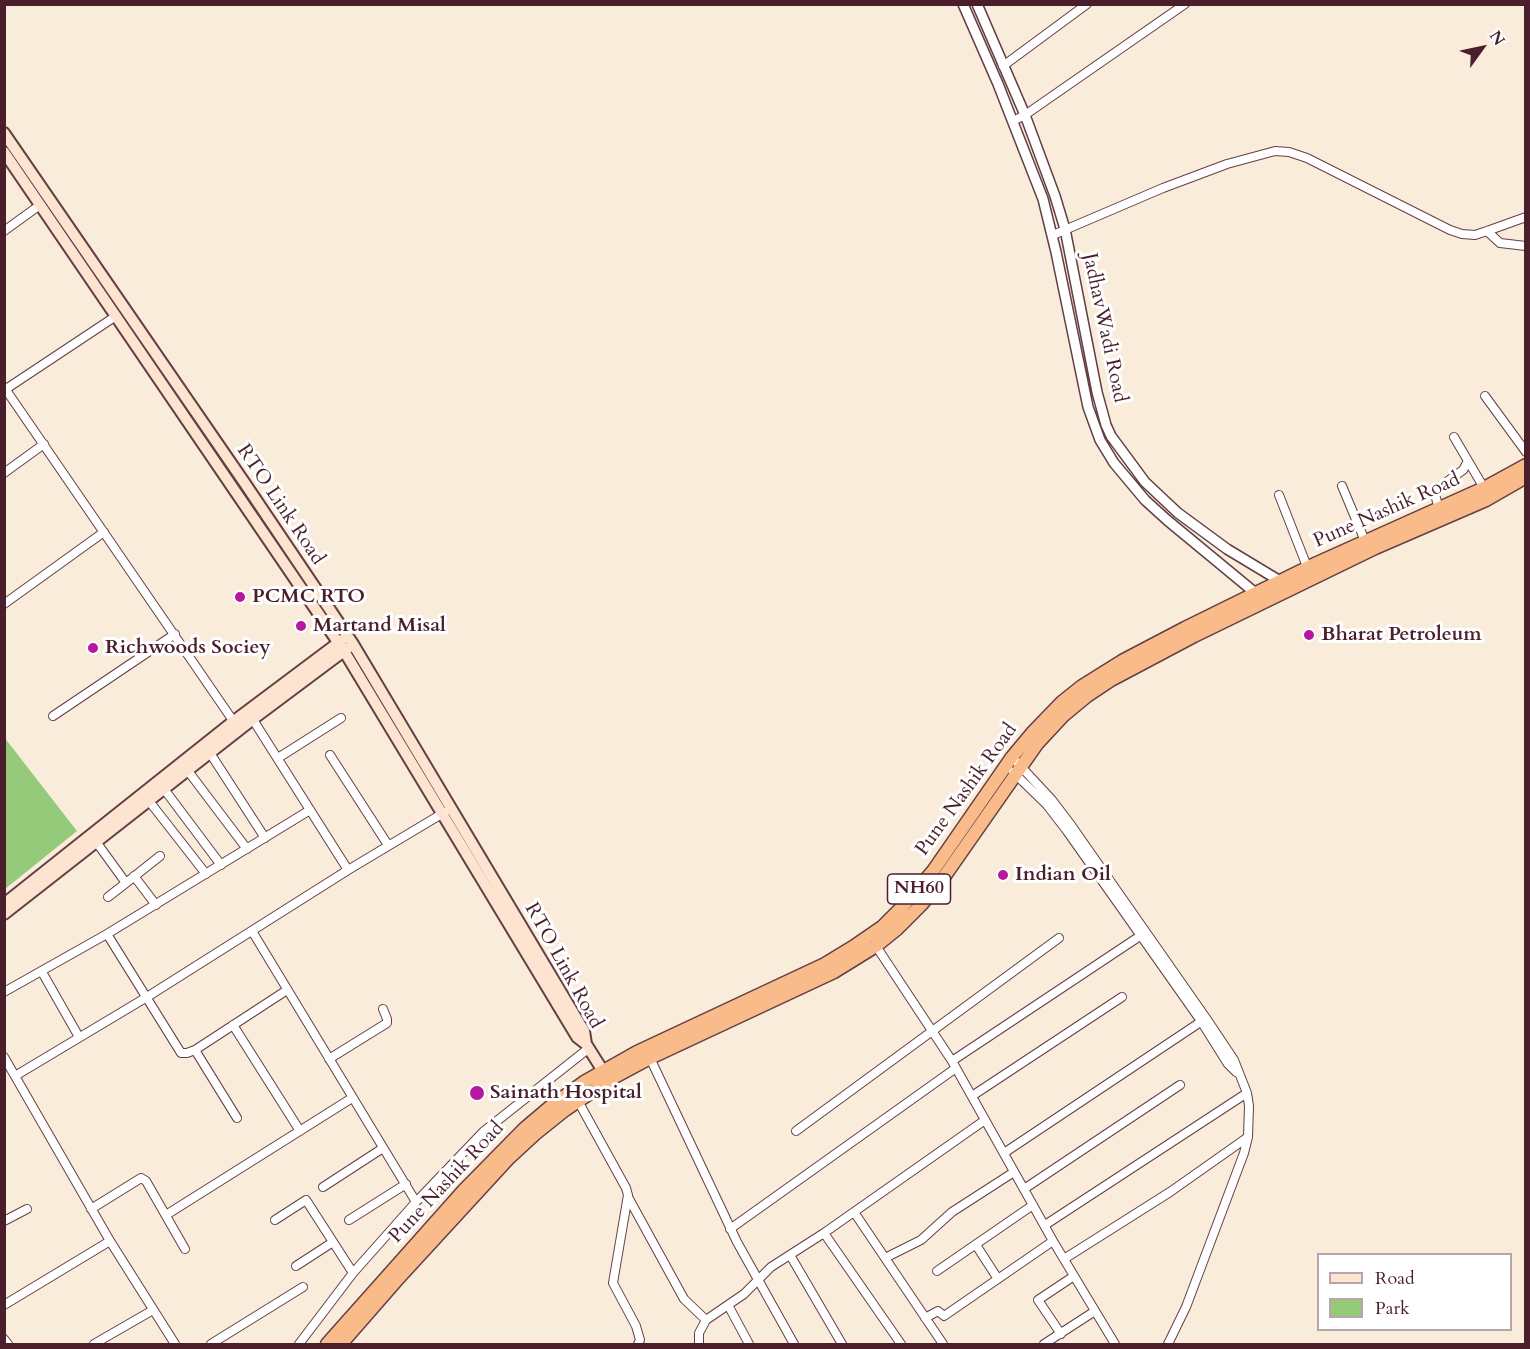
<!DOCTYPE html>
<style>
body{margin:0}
#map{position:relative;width:1530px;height:1349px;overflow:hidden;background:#f9ecdb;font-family:Cardo,serif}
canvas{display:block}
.frame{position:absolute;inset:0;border:6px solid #4a1f2b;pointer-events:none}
.legend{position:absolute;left:1317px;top:1253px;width:195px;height:78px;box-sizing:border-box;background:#fff;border:2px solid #b7a5aa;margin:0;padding:8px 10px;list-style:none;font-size:18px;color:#4a1f2b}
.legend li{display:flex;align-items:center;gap:12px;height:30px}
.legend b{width:30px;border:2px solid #b7a5aa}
.north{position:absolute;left:1452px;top:18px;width:60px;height:60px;-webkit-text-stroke:4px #fff;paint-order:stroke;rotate:57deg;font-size:16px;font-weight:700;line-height:24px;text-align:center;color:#4a1f2b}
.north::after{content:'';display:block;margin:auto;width:21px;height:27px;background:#4a1f2b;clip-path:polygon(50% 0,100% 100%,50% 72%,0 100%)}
</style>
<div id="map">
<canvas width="1530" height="1349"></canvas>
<div class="frame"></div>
<ul class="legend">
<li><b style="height:8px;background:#fde4d1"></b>Road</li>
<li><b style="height:16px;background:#96ca7b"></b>Park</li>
</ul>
<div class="north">N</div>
</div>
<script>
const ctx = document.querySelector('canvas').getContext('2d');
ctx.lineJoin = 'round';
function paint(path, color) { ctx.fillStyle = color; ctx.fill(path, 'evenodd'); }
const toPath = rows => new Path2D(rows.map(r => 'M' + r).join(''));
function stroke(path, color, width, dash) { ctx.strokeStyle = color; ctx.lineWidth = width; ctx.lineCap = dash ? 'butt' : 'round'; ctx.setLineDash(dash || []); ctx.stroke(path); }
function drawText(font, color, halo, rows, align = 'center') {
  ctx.font = font + ' Cardo,serif'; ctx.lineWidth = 6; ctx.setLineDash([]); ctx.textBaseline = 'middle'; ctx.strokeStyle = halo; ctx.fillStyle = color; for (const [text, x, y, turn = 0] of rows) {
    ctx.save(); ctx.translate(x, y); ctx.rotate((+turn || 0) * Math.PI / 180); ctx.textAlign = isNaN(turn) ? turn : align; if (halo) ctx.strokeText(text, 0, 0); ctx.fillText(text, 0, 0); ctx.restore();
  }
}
const green = toPath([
 [4,737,77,831,5,889,4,889]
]);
const minor = toPath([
 [1003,66,1087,4],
 [1013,121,1025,115,1185,4],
 [4,231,40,205],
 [1487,231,1500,243,1526,246],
 [1053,235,1163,188,1227,164,1275,151,1289,152,1307,158,1450,230,1462,234,1475,235,1487,231,1526,217],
 [4,387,236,725],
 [6,389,116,316],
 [1485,396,1526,452],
 [1454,437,1484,488],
 [4,473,44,444],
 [1342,486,1365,541],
 [1279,495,1308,569],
 [1439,509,1434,491,1463,470,1468,461],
 [4,604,104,532],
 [250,715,348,870],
 [53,716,175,634],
 [210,753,265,838],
 [330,755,388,845],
 [1012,757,1052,800,1071,825,1206,1018,1234,1060,1247,1093,1249,1106,1248,1137,1244,1153,1186,1307,1168,1344],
 [278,758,341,718],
 [188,771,247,849],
 [1013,772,1047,805,1067,831,1201,1021,1228,1064,1236,1072],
 [164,789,221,865],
 [149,801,206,874],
 [97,843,126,883,160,856],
 [134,876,156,905],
 [108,897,126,883],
 [252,931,416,1202],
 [107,934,181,1053,187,1053,195,1050,287,990],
 [876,946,952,1061,1053,1241,1115,1344],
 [42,972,79,1037],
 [4,992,107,934,310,810],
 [233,1025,300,1131],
 [195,1050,237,1118],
 [4,1057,110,1241,175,1344],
 [650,1058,737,1242,794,1344],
 [329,1059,387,1023,387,1019,383,1009],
 [952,1061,1143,934],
 [15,1076,147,997,348,870,445,812],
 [972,1096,1122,997],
 [578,1101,626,1188,628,1195,613,1283,636,1326,640,1340,638,1344],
 [796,1131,1059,938],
 [1004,1153,1205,1019],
 [323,1187,383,1148],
 [1024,1189,1180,1085],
 [628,1197,684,1299,706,1320],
 [91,1209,141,1178,146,1181,185,1249],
 [854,1212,943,1344],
 [166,1215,352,1098],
 [275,1220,306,1200,353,1273],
 [349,1220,406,1184],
 [4,1221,27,1209],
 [1045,1225,1247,1093],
 [730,1229,956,1068],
 [824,1233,985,1120],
 [976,1245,998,1279],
 [790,1255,842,1344],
 [885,1258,921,1240,952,1212,1014,1172],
 [1064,1259,1170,1192,1248,1137],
 [296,1266,333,1242],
 [937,1271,1033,1205],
 [4,1305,110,1241],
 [728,1305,749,1344],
 [925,1318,938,1311,944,1316,1053,1241],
 [1061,1334,1038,1300,1074,1276],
 [4,1339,8,1344],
 [94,1344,153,1310],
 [211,1344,303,1287],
 [299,1344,353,1273,416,1202,483,1132,589,1048],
 [699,1344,699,1333,706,1320,744,1294,771,1267,824,1233,901,1344],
 [1044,1344,1095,1311]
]);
const tertiary = toPath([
 [963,4,998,84,1043,199,1056,252,1088,407,1100,440,1114,463,1145,500,1167,520,1259,596],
 [977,4,1025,115,1055,196,1065,229,1097,392,1106,425,1111,436,1145,482,1178,513,1227,549,1285,584]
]);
const secondary = toPath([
 [4,133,244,482,353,644,553,979,584,1031,586,1044],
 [4,152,344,651,577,1037,586,1044,603,1071],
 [4,904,234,721,342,640],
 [4,914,253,719,348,648]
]);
const trunk = toPath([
 [327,1344,464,1190,525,1128,551,1106,584,1082,637,1052,825,964,853,947,882,927,902,907,933,871,1012,757,1032,733,1062,702,1082,686,1122,661,1185,628,1317,563,1484,488,1526,465],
 [341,1344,396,1281,509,1158,535,1134,565,1110,611,1079,650,1058,834,972,876,946,897,929,922,904,944,877,1037,744,1064,715,1087,696,1111,680,1194,636,1375,548,1486,500,1526,477]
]);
const markers = [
 [240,597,6,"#b5179e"],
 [301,626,6,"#b5179e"],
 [1309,635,6,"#b5179e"],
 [93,648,6,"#b5179e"],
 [1003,875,6,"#b5179e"],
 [477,1093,8,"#b5179e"]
];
const shields = [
 [919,889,63]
];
const shieldNames = [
 ["NH60",919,889]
];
const streetNames = [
 ["JadhavWadi Road",1104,328,78],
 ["RTO Link Road",280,505,56],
 ["Pune Nashik Road",1387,511,-24],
 ["Pune Nashik Road",967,790,-54],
 ["RTO Link Road",563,966,61],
 ["Pune Nashik Road",447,1183,-47]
];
const poiNames = [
 ["PCMC RTO",252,597],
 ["Martand Misal",313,626],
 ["Bharat Petroleum",1321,635],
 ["Richwoods Sociey",105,648],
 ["Indian Oil",1015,875],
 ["Sainath Hospital",490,1093]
];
paint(green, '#96ca7b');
stroke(minor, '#643e45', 10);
stroke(tertiary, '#643e45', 12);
stroke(secondary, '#643e45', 14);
stroke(trunk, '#643e45', 15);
stroke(minor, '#fff', 8);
stroke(tertiary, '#fff', 9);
stroke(secondary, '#fde4d1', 10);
stroke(trunk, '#fabb8b', 12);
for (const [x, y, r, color] of markers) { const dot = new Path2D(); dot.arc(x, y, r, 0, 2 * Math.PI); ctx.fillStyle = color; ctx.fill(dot); stroke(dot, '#fff', 2); }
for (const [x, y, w] of shields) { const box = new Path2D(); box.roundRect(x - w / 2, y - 15, w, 30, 4.5); ctx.fillStyle = '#fff'; ctx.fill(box); stroke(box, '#4a1f2b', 1.5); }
drawText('bold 18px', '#4a1f2b', null, shieldNames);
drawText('20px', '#4a1f2b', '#fff', streetNames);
drawText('bold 20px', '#4a1f2b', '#fff', poiNames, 'left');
</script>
